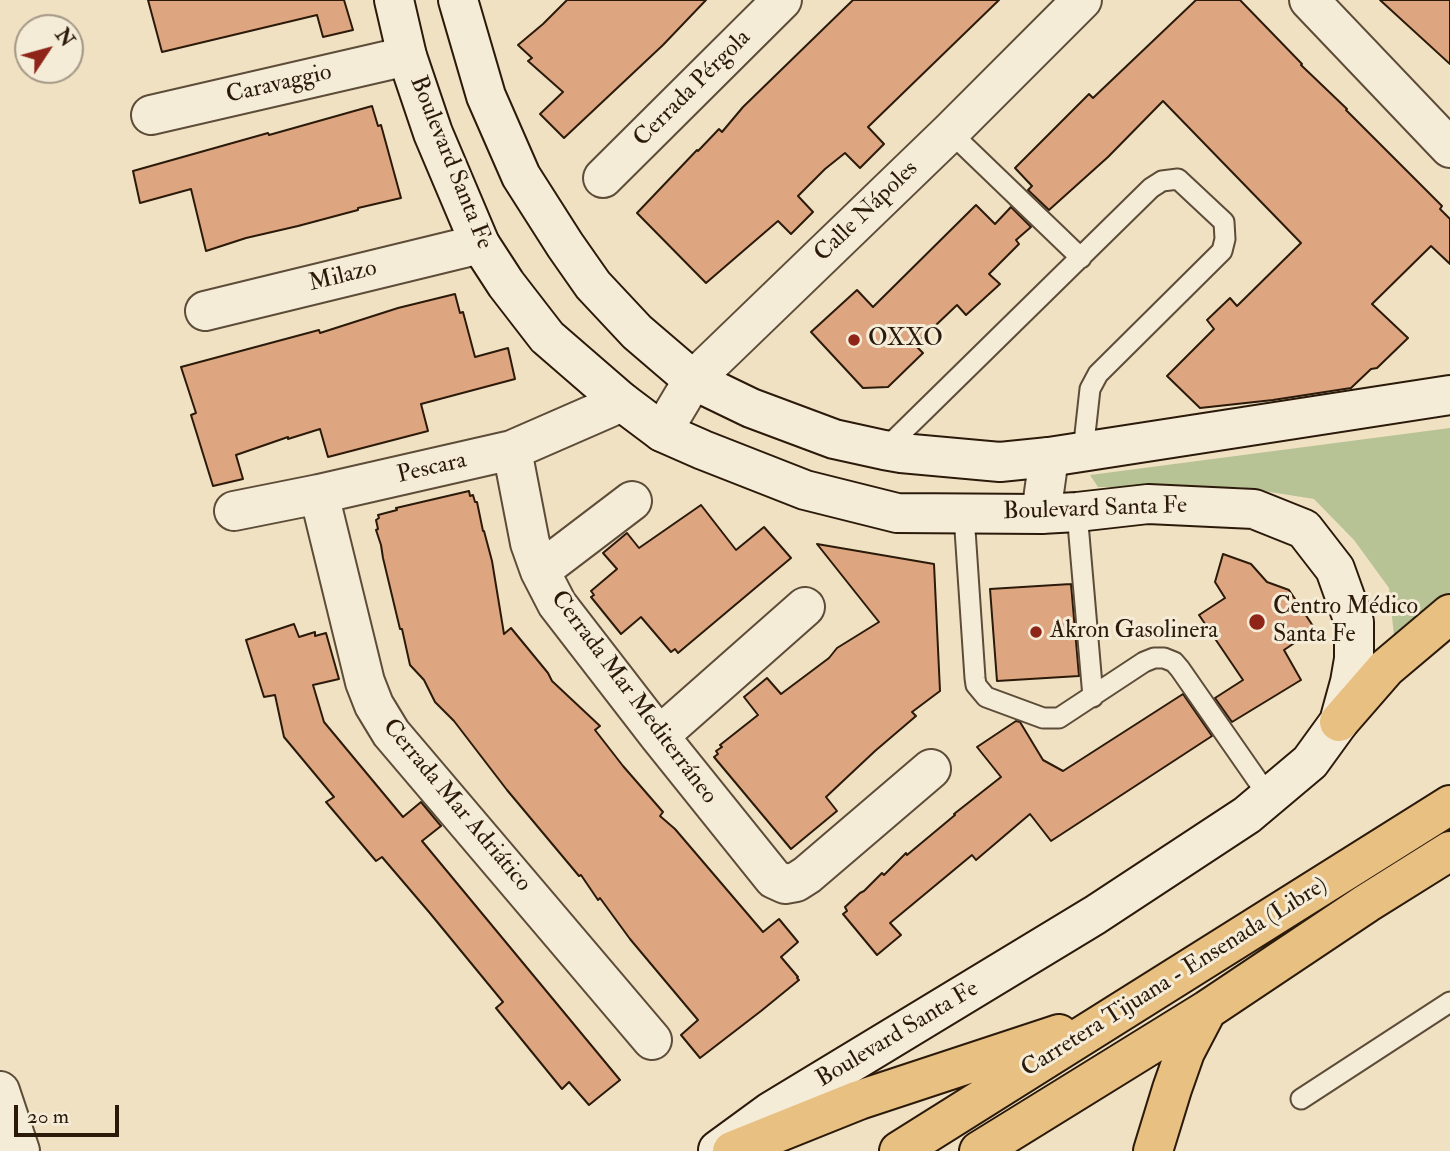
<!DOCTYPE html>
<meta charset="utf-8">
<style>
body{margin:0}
#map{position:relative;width:1450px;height:1151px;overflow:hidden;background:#f0e1c3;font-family:"IM FELL Double Pica",serif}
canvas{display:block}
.north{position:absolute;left:14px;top:14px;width:70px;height:70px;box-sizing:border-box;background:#f5ecd8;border:2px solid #a49886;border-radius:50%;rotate:54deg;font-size:19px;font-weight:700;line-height:28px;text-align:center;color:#2b1a0a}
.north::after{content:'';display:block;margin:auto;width:24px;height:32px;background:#8f2418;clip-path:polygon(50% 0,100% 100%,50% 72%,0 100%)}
.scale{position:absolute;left:14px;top:1105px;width:105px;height:32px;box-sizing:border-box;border:4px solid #2b1a0a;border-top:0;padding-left:9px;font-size:21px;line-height:24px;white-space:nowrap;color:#2b1a0a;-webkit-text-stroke:5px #f5ecd8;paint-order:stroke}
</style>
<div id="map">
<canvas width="1450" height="1151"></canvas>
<div class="north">N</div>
<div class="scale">20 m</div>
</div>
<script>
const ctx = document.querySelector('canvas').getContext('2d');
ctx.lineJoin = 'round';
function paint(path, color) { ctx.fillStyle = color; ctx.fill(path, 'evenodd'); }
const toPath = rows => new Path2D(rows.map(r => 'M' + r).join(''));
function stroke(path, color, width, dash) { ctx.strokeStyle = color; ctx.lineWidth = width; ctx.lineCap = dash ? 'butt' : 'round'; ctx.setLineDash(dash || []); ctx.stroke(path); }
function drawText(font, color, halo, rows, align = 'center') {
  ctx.font = font + ' "IM FELL Double Pica",serif'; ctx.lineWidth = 6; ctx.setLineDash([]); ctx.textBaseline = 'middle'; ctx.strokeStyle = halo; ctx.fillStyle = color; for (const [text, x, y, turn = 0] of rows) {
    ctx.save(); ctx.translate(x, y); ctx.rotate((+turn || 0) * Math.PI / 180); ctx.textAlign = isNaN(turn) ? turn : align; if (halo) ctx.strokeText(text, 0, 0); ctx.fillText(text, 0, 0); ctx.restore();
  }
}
const green = toPath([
 [1450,428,1450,598,1394,636,1389,588,1354,540,1314,499,1239,487,1098,487,1090,475]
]);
const building = toPath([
 [148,0,344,0,353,30,323,37,317,15,162,52,148,0],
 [567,0,706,0,663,45,564,138,540,114,563,92,528,61,532,58,518,45,543,24,567,0],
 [853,0,999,0,868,127,884,144,860,168,845,153,825,169,798,196,813,212,791,234,778,221,706,283,637,213,697,150,698,151,719,129,722,132,743,107,853,0],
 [1196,0,1240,0,1302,64,1301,65,1347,109,1346,110,1442,206,1440,209,1450,219,1450,264,1431,246,1372,304,1408,338,1377,368,1371,369,1351,388,1273,400,1200,408,1167,376,1214,329,1207,320,1230,298,1237,306,1301,243,1163,101,1108,157,1049,210,1028,190,1032,186,1015,168,1089,94,1093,98,1196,0],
 [1380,0,1450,0,1450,64,1380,0],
 [372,106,378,126,381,125,401,198,358,208,358,210,298,226,246,238,206,251,191,189,140,203,133,171,268,133,269,135,372,106],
 [976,205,995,224,1011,207,1031,227,1016,240,1019,244,989,274,1000,284,966,315,957,305,915,345,923,353,888,387,863,388,811,332,857,290,873,307,976,205],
 [455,294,460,313,463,312,475,357,508,348,515,379,421,404,428,431,328,457,320,429,288,439,288,437,236,455,243,479,213,486,191,415,196,413,181,367,319,330,320,333,398,308,455,294],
 [469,491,470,496,473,495,475,502,477,502,483,531,484,531,492,561,504,634,511,628,548,673,552,681,600,726,595,730,623,766,663,812,660,816,675,829,763,932,779,919,798,942,781,957,798,977,797,978,799,980,761,1011,700,1058,681,1035,698,1020,630,939,600,898,598,900,581,875,579,876,507,790,454,721,435,702,424,680,410,665,402,629,400,629,383,558,381,545,376,530,378,529,376,520,379,518,378,515,397,510,396,508,469,491],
 [701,505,736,550,764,527,791,558,678,653,675,649,671,652,641,617,621,634,591,597,594,595,591,591,617,569,603,553,627,533,639,548,701,505],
 [817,544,934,564,940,691,912,712,916,716,875,751,826,797,837,811,791,849,714,757,718,754,716,751,722,747,720,745,758,715,744,697,767,678,781,694,829,658,837,648,879,622,817,544],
 [1223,554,1251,564,1267,582,1289,590,1315,629,1284,650,1301,680,1232,722,1215,698,1243,680,1199,615,1225,598,1215,582,1223,554],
 [1071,584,1079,676,997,681,990,589,1071,584],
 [294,624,299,637,315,632,315,636,326,633,339,679,313,685,324,722,403,817,421,802,441,826,422,841,620,1080,589,1105,569,1082,562,1089,496,1008,503,1002,429,912,382,857,376,861,326,802,334,797,284,737,275,695,264,697,246,640,294,624],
 [1183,694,1212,736,1051,841,1030,814,976,860,972,855,890,923,901,935,877,955,843,914,847,911,845,907,860,893,864,891,882,873,884,875,906,853,907,855,955,815,954,814,1001,777,977,747,1016,721,1020,722,1043,760,1063,771,1183,694]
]);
const service = toPath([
 [950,132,1081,258],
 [884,450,1151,188,1162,181,1178,179,1224,222,1225,239,1222,251,1098,374,1090,389,1083,452],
 [1077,512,1093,697],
 [964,515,975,678,976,685,986,697,1043,718,1059,718,1144,662,1154,658,1164,658,1174,662,1180,669,1269,797],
 [1301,1099,1450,1002]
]);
const minor = toPath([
 [1309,0,1450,148],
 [151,115,407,56],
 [603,178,782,0],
 [205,311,480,244],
 [662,432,693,380,950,132,1082,0],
 [512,450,530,543,540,571,557,604,659,736,774,879,785,884,796,882,807,875,931,769],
 [319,494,365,682,374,705,391,733,652,1040],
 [234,511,319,494,512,450,622,402],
 [1041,514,1049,457],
 [540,571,632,501],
 [659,736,805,607]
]);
const tertiary = toPath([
 [0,1091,20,1151]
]);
const secondary = toPath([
 [394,0,407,56,433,133,480,244,506,284,547,337,622,402,662,432,703,450,805,490,897,513,1041,514,1077,512,1148,504,1254,509,1304,529,1335,569,1354,622,1354,659,1350,682,1339,722,1310,762,1247,815,1095,915,770,1112,718,1150],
 [458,0,486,96,521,176,565,245,593,285,637,332,693,380,751,408,834,439,884,450,901,453,1000,462,1049,457,1450,395]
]);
const trunk = toPath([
 [1339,722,1386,668,1450,614],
 [732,1151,859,1100,1059,1034],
 [899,1151,1450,805],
 [979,1151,1207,1010,1367,903,1450,851],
 [1153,1151,1172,1089,1185,1052,1207,1010]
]);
const markers = [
 [854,340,7,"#8f2418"],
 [1257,622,9,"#8f2418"],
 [1036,632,7,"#8f2418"]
];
const streetNames = [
 ["Caravaggio",279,85,-13],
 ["Cerrada Pérgola",693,89,-45],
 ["Boulevard Santa Fe",450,163,68],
 ["Calle Nápoles",867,212,-44],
 ["Milazo",343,277,-14],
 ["Pescara",432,469,-13],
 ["Boulevard Santa Fe",1095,510,-2],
 ["Cerrada Mar Mediterráneo",633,698,53],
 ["Cerrada Mar Adriático",456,806,50],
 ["Carretera Tijuana - Ensenada (Libre)",1175,978,-32],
 ["Boulevard Santa Fe",898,1035,-31]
];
const poiNames = [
 ["OXXO",868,340],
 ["Centro Médico",1273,608],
 ["Santa Fe",1273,636],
 ["Akron Gasolinera",1050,632]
];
paint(green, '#b7c395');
paint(building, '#dda681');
stroke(building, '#2b1a0a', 2);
stroke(service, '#5c4c38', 23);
stroke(minor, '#5c4c38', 42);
stroke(tertiary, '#5c4c38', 42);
stroke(secondary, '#2b1a0a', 42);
stroke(trunk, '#2b1a0a', 42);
stroke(service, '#f5ecd8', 19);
stroke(minor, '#f5ecd8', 38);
stroke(tertiary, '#f5ecd8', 38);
stroke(secondary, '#f5ecd8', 38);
stroke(trunk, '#e8c082', 38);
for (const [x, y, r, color] of markers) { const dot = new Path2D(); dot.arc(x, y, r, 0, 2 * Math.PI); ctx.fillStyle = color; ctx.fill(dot); stroke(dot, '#f5ecd8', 2.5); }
drawText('24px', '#2b1a0a', '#f5ecd8', streetNames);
drawText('24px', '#2b1a0a', '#f5ecd8', poiNames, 'left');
</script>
